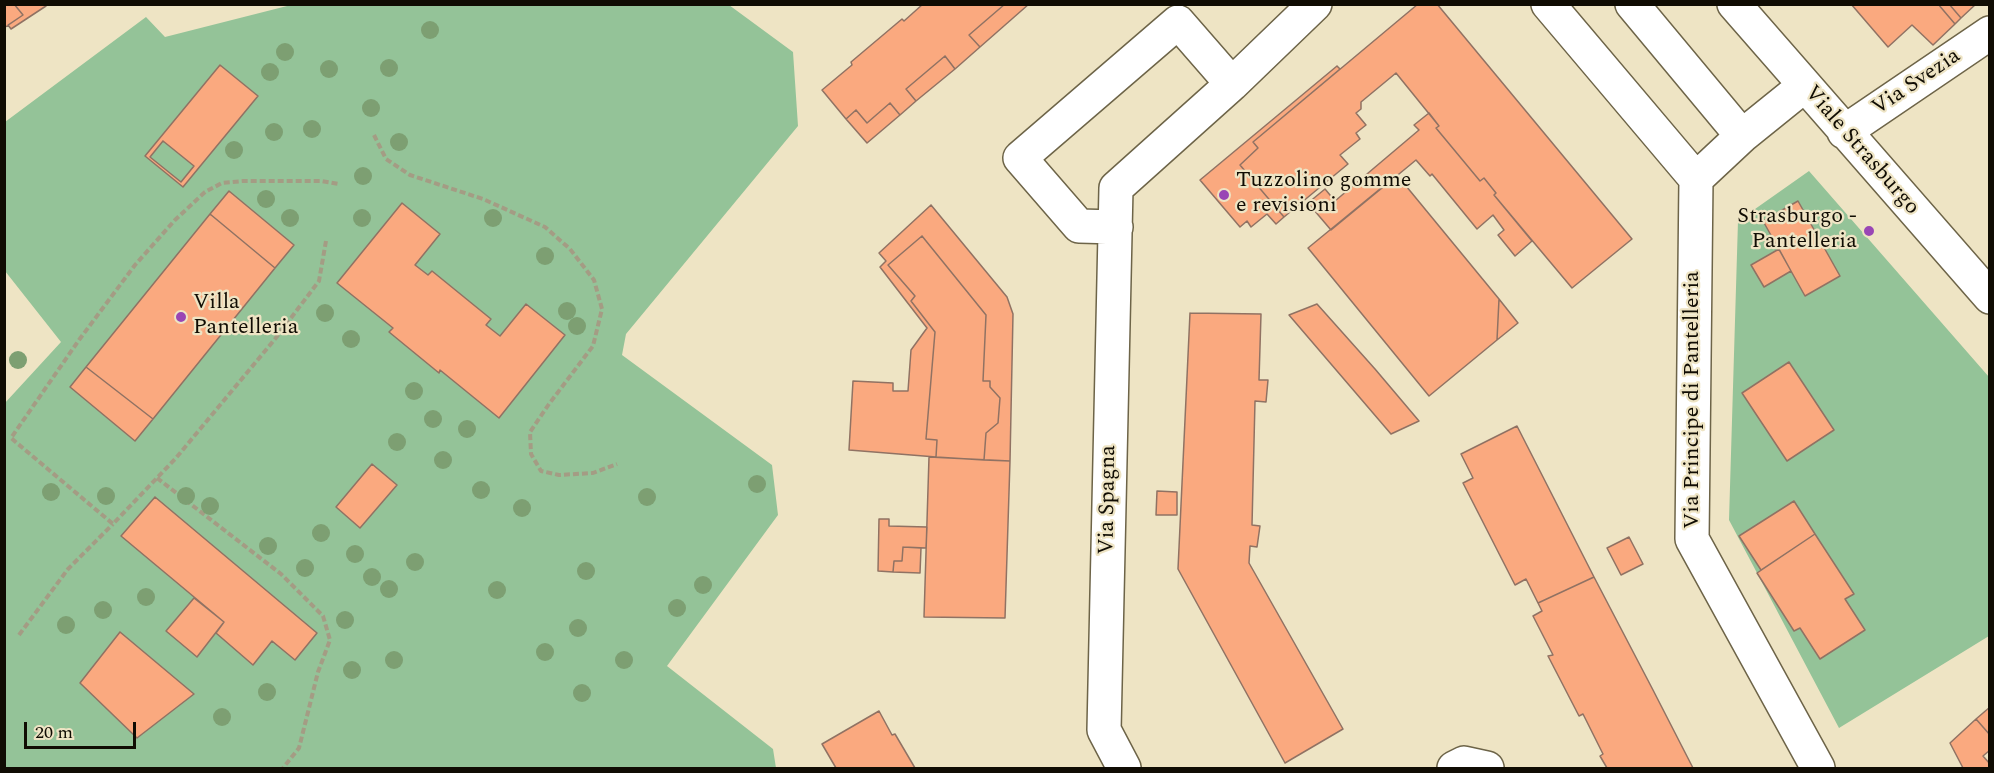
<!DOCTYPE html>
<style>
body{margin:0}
#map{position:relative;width:1994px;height:773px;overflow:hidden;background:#eee4c4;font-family:Spectral,serif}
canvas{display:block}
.frame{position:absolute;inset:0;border:6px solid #100c03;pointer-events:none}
.scale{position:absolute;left:24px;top:722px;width:112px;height:27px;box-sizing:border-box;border:3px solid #100c03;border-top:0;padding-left:8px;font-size:18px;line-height:21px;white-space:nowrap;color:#100c03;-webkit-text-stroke:4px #eee4c4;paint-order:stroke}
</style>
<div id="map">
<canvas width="1994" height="773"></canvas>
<div class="frame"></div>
<div class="scale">20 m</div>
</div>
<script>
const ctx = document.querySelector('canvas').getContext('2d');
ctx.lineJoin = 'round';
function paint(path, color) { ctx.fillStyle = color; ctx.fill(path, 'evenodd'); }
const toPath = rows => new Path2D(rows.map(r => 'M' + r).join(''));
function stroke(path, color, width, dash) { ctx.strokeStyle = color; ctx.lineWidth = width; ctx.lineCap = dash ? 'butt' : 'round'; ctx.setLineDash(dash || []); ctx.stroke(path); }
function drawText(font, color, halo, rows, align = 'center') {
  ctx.font = font + ' Spectral,serif'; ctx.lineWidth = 4.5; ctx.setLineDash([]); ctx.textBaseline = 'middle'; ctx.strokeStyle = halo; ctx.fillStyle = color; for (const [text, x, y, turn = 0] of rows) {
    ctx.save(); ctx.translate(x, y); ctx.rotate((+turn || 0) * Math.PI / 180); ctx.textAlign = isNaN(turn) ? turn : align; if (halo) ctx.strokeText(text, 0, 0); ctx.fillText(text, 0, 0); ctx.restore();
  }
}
const green = toPath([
 [291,5,729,5,793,52,798,126,626,334,622,355,772,465,778,515,667,666,773,749,776,768,5,768,4,404,61,342,5,271,5,122,146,17,165,37],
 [1809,171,1989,377,1989,636,1839,728,1729,520,1738,221]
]);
const building = toPath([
 [4,4,14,4,23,15,4,28,4,4],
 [14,4,45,4,46,6,11,29,8,25,23,15,14,4],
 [923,4,1005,4,969,35,980,47,955,69,945,56,906,89,916,101,900,115,890,103,867,123,856,110,846,119,822,90,852,65,851,62,902,19,904,21,923,4],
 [1005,4,1029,4,980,47,969,35,1005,4],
 [1418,4,1437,4,1632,239,1572,288,1494,195,1496,193,1484,178,1480,181,1436,128,1439,126,1396,73,1361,102,1361,109,1356,113,1366,125,1356,133,1360,139,1340,155,1348,164,1284,217,1240,165,1258,148,1253,142,1418,4],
 [1851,4,1938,4,1955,24,1933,45,1912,25,1888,47,1851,4],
 [1938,4,1949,4,1961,18,1955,24,1938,4],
 [1949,4,1976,4,1961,18,1949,4],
 [945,56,955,69,916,101,906,89,945,56],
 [220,65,258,96,183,187,145,156,220,65],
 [1337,66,1340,69,1253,142,1258,148,1240,165,1284,217,1276,224,1267,214,1251,227,1247,221,1240,227,1200,180,1337,66],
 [890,103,900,115,867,143,846,119,856,110,867,123,890,103],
 [1429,113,1439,126,1436,128,1480,181,1484,178,1496,193,1494,195,1532,241,1515,256,1498,235,1504,230,1493,215,1477,229,1432,174,1430,176,1416,160,1331,230,1308,203,1325,189,1335,201,1419,130,1414,125,1429,113],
 [163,141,194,166,181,182,150,157,163,141],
 [1397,175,1499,299,1497,340,1429,396,1308,248,1397,175],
 [229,191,294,245,275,268,210,214,229,191],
 [1798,201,1840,276,1805,296,1763,221,1798,201],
 [402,203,440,234,415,265,428,275,432,271,491,319,486,325,500,336,526,304,565,335,499,418,440,370,439,373,389,332,393,328,337,283,402,203],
 [931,205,1007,297,1013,314,1010,461,984,460,986,433,998,423,1000,398,990,387,990,381,983,381,986,315,922,236,888,265,915,296,911,301,935,332,926,439,937,440,936,457,849,450,853,381,893,383,893,391,908,391,911,350,927,328,880,267,886,261,879,253,931,205],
 [210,214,275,268,153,419,86,367,210,214],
 [922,236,986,315,983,381,990,381,990,387,1000,398,998,423,986,433,984,460,936,457,937,440,926,439,935,332,911,301,915,296,888,265,922,236],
 [1779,249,1791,271,1764,287,1751,265,1779,249],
 [1499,299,1518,323,1497,340,1499,299],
 [1317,304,1375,369,1419,421,1391,434,1289,315,1317,304],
 [1190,313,1261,314,1259,380,1268,380,1266,402,1255,401,1252,525,1260,526,1257,547,1250,546,1249,563,1343,729,1285,763,1178,569,1190,313],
 [1789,362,1834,430,1787,461,1742,393,1789,362],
 [86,367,153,419,135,441,70,387,86,367],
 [1517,426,1594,577,1538,603,1526,579,1515,585,1463,483,1473,478,1461,454,1517,426],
 [929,457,1010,461,1005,618,924,617,929,457],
 [372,464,397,485,360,528,336,507,372,464],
 [1157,491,1177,492,1177,515,1156,515,1157,491],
 [155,497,317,633,295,660,272,641,253,665,216,633,224,622,121,536,155,497],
 [1794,501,1815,534,1761,570,1739,536,1794,501],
 [879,519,889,519,889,526,927,527,926,548,903,547,902,561,894,561,893,572,878,571,879,519],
 [1815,534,1854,594,1845,599,1865,630,1820,659,1800,628,1794,631,1757,573,1815,534],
 [1629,537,1643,564,1621,575,1607,548,1629,537],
 [903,547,921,548,920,573,893,572,894,561,902,561,903,547],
 [1594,577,1653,690,1693,768,1607,768,1600,756,1603,754,1583,714,1579,716,1548,656,1553,655,1533,616,1542,611,1538,603,1594,577],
 [194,598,224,622,197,657,166,631,194,598],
 [120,632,194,694,137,738,80,683,120,632],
 [1990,707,1990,735,1976,719,1990,707],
 [879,711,892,735,895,734,915,768,836,768,822,744,879,711],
 [1976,719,1990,735,1990,750,1983,756,1990,764,1990,768,1963,768,1950,743,1976,719]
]);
const path = toPath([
 [374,135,386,159,410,175,483,199,545,227,570,249,594,280,602,309,593,346,549,404,530,432,531,454,541,471,559,475,593,473,617,464],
 [326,241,319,281,275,339,176,458,113,524,11,438,79,340,135,265,175,220,205,192,222,183,243,181,321,181,339,184],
 [157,478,281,574,323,616,330,640,318,672,299,748,283,768],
 [19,635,68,569,113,524]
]);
const minor = toPath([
 [1548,4,1696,179],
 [1632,4,1742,136],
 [1734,4,1990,297],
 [1804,86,1742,136,1696,179,1692,539,1818,768],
 [1844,132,1990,33],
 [1116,227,1079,226,1020,158,1178,22,1232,84],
 [1124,768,1104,730,1116,188,1232,84,1315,4],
 [1454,768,1464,763,1487,768]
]);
const trees = [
 [430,30],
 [285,52],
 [389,68],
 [329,69],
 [270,72],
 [371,108],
 [312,129],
 [274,132],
 [399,142],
 [234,150],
 [363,176],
 [266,199],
 [290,218],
 [362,218],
 [493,218],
 [545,256],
 [567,311],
 [325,313],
 [577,326],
 [351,339],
 [18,360],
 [414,391],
 [433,419],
 [467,429],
 [397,442],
 [443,460],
 [757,484],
 [481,490],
 [51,492],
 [106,496],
 [186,496],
 [647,497],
 [210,506],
 [522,508],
 [321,533],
 [268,546],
 [355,554],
 [415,562],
 [305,568],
 [586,571],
 [372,577],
 [703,585],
 [389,589],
 [497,590],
 [146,597],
 [677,608],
 [103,610],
 [345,620],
 [66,625],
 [578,628],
 [545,652],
 [394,660],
 [624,660],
 [352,670],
 [267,692],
 [582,693],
 [222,717]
];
const markers = [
 [1224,195,6,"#9946b5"],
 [1869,231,6,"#9946b5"],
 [181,317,6,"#9946b5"]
];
const streetNames = [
 ["Via Svezia",1917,83,-34],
 ["Viale Strasburgo",1861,151,49],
 ["Via Principe di Pantelleria",1694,400,-90],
 ["Via Spagna",1109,500,-89]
];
const poiNames = [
 ["Tuzzolino gomme",1236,182],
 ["e revisioni",1236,207],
 ["Strasburgo -",1857,218,"right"],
 ["Pantelleria",1857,243,"right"],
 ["Villa",193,304],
 ["Pantelleria",193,329]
];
paint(green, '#94c398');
paint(building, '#faa97f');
stroke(building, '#907263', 1.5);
stroke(minor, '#6d6448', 36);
stroke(path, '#a49c84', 4, [6, 3]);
stroke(minor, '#fff', 33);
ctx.fillStyle = '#7d9f72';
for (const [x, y] of trees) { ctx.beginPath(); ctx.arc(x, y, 9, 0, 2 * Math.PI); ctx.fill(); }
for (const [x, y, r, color] of markers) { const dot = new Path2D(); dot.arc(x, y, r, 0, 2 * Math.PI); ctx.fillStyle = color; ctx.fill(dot); stroke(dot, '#eee4c4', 2); }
drawText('22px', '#100c03', '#eee4c4', streetNames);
drawText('22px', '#100c03', '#eee4c4', poiNames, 'left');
</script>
